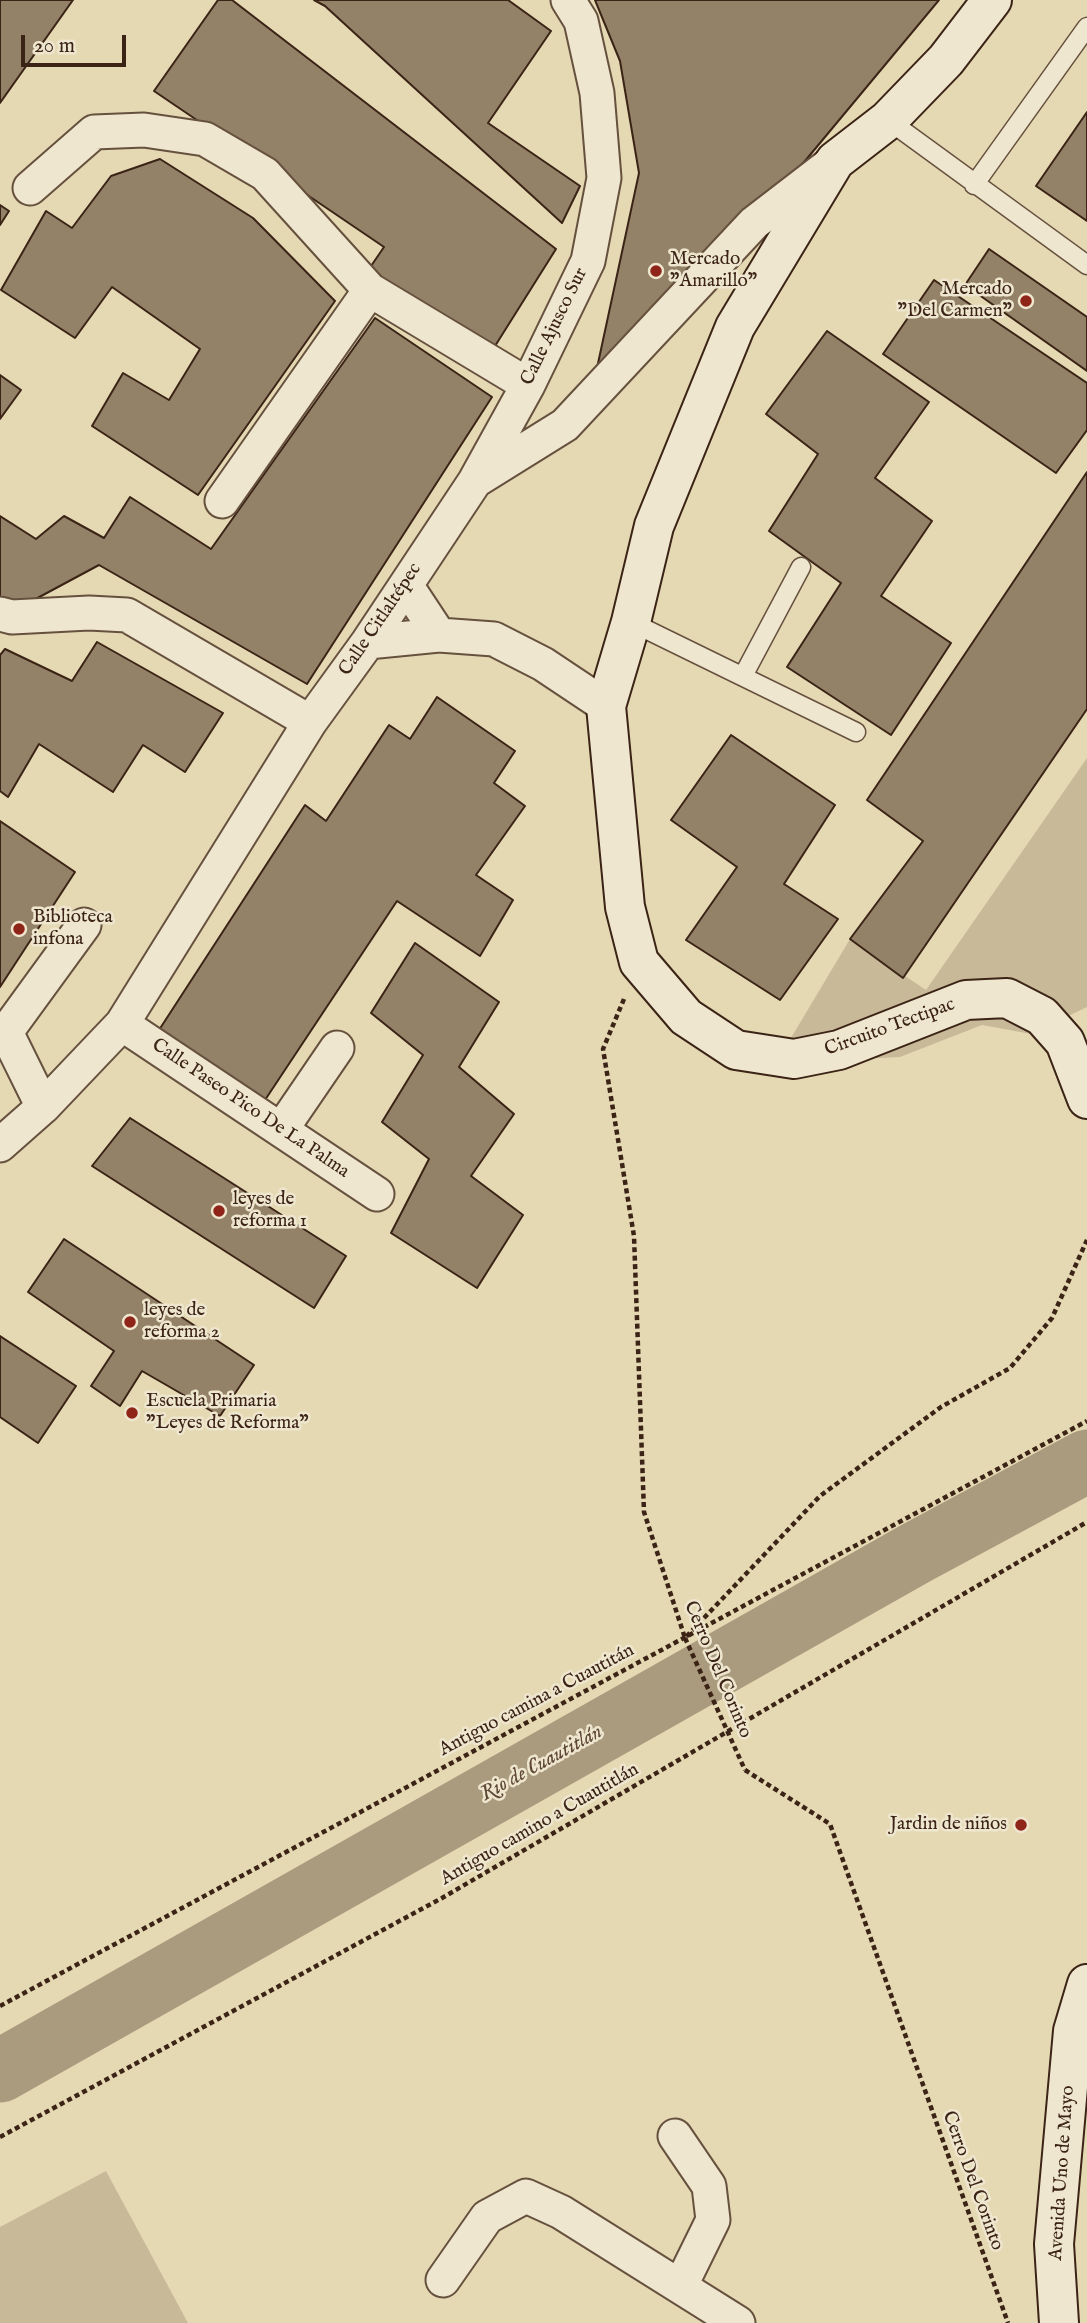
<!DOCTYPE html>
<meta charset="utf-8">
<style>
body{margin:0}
#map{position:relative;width:1087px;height:2323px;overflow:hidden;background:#e5d9b4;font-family:"IM FELL English",serif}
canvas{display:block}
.scale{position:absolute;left:21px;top:35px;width:105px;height:32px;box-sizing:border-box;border:4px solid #3b2316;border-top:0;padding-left:9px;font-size:21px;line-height:24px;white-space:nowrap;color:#3b2316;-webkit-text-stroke:5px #eee6ce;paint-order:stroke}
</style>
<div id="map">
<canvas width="1087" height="2323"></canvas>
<div class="scale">20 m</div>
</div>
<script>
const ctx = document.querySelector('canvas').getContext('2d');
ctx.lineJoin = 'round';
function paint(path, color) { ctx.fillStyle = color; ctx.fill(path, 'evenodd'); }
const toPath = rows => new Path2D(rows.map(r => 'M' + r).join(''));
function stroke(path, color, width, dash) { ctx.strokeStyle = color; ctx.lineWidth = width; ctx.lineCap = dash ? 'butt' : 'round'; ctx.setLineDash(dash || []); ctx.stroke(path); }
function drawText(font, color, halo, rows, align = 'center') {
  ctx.font = font + ' "IM FELL English",serif'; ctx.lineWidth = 5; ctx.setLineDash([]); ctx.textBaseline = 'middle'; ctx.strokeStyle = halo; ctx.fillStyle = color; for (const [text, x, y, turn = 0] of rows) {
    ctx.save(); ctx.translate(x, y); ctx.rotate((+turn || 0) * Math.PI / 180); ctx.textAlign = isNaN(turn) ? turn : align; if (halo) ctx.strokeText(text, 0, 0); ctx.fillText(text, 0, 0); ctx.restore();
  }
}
const green = toPath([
 [1087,758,1087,1007,1031,1034,982,1025,900,1057,776,1063,850,939,926,990],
 [106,2171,188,2323,0,2323,0,2227]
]);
const river = toPath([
 [0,2071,916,1553,1087,1461]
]);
const building = toPath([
 [0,0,73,0,0,103,0,0],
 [218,0,232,0,556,249,490,354,369,269,384,247,154,91,218,0],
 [314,0,508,0,551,31,488,123,580,186,562,223,325,6,314,0],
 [595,0,939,0,805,161,597,368,639,173,620,61,595,0],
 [1087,112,1087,221,1036,186,1087,112],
 [160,159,253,218,335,301,198,495,92,426,123,373,169,400,200,349,112,287,75,338,1,290,46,211,72,228,111,176,160,159],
 [0,205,9,211,0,225,0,205],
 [989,249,1087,317,1087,371,965,285,989,249],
 [934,280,1087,383,1087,430,1056,473,883,354,934,280],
 [375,318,492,397,307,684,99,565,17,609,0,598,0,516,36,539,64,516,104,538,130,497,211,549,375,318],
 [827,331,929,402,875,478,932,521,881,596,951,643,891,735,787,667,841,583,769,531,818,454,766,414,827,331],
 [0,375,21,390,0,419,0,375],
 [1087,472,1087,709,903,978,850,939,923,841,867,800,1087,472],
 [97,642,223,713,185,772,143,745,113,792,39,744,8,797,0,791,0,655,5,649,72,681,97,642],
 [437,697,515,751,494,783,525,806,476,875,513,900,480,956,397,901,265,1100,159,1030,305,805,326,821,389,725,410,739,437,697],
 [731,735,835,805,784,884,838,919,780,1000,686,940,737,867,671,820,731,735],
 [0,821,75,872,0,987,0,821],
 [415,943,499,1002,459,1067,514,1114,471,1176,523,1215,477,1288,391,1233,429,1159,382,1122,423,1055,371,1013,415,943],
 [130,1118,346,1256,314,1308,92,1166,130,1118],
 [64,1239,254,1365,220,1416,142,1371,120,1406,91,1386,114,1351,28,1292,64,1239],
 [0,1336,76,1386,38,1443,0,1417,0,1336]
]);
const path = toPath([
 [624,999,603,1049,634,1236,644,1512,685,1638,820,1496,941,1407,1010,1368,1052,1318,1087,1240],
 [745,1770,830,1824,1008,2323],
 [0,2006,1087,1421],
 [0,2137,442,1898,1087,1522]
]);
const lane = toPath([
 [888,120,1087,265],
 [974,185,1087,27],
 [631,622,856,732],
 [743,676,801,567]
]);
const street = toPath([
 [30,188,94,132,144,130,205,139,265,174,370,290,528,385],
 [476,479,528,385,588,261,604,178,597,93,581,21,568,0],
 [222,501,370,290],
 [406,585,439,635],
 [0,614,12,617,89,613,127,615,310,722],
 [368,642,439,635,494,639,543,664,606,706],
 [122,1024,377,1194],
 [0,1029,6,1032,43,1107],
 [6,1032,84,925],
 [281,1130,337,1048],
 [0,1145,43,1107,122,1024,310,722,368,642,475,481,565,425,754,223,828,166],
 [675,2136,709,2186,713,2220,681,2285],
 [443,2280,487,2217,526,2196,561,2212,738,2323]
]);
const secondary = toPath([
 [992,0,946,60,888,120,835,161,735,327,654,526,631,622,606,706,625,907,639,962,686,1017,736,1050,794,1059,839,1050,966,1000,1007,998,1042,1016,1065,1042,1087,1099],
 [1059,2323,1054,2244,1073,2031,1087,1984]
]);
const pathBridge = toPath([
 [685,1638,745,1770]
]);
const markers = [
 [656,271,7,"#8f2418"],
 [1026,301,7,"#8f2418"],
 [19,929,7,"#8f2418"],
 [219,1211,7,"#8f2418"],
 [130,1322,7,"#8f2418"],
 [132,1413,7,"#8f2418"],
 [1021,1825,7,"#8f2418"]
];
const poiNames = [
 ["Mercado",670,260],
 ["\"Amarillo\"",670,282],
 ["Mercado",1012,290,"right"],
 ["\"Del Carmen\"",1012,312,"right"],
 ["Biblioteca",33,918],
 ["infona",33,940],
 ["leyes de",233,1200],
 ["reforma 1",233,1222],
 ["leyes de",144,1311],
 ["reforma 2",144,1333],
 ["Escuela Primaria",146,1402],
 ["\"Leyes de Reforma\"",146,1424],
 ["Jardin de niños",1007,1825,"right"]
];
const streetNames = [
 ["Calle Ajusco Sur",555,327,-64],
 ["Calle Citlaltépec",381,620,-56],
 ["Circuito Tectipac",890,1028,-20],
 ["Calle Paseo Pico De La Palma",250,1109,34],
 ["Cerro Del Corinto",717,1670,67],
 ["Antiguo camina a Cuautitán",537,1701,-28],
 ["Antiguo camino a Cuautitlán",540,1825,-30],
 ["Avenida Uno de Mayo",1063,2173,-86],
 ["Cerro Del Corinto",972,2181,70]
];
const waterNames = [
 ["Rio de Cuautitlán",542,1764,-29]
];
paint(green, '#c8ba99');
stroke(river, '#ab9b7e', 63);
paint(building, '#938268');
stroke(building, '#3b2316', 2);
stroke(lane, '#66503e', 21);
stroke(street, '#66503e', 37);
stroke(secondary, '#3b2316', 42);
stroke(path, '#3b2316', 4.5, [5, 3.5]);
stroke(lane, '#eee6ce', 18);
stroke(street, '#eee6ce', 33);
stroke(secondary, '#eee6ce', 38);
stroke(pathBridge, '#3b2316', 4.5, [5, 3.5]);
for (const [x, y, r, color] of markers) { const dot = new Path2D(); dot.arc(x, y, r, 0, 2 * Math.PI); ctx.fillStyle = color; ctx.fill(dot); stroke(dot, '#eee6ce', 2.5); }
drawText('19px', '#3b2316', '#eee6ce', poiNames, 'left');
drawText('19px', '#3b2316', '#eee6ce', streetNames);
drawText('italic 21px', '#5d4735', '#eee6ce', waterNames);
</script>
